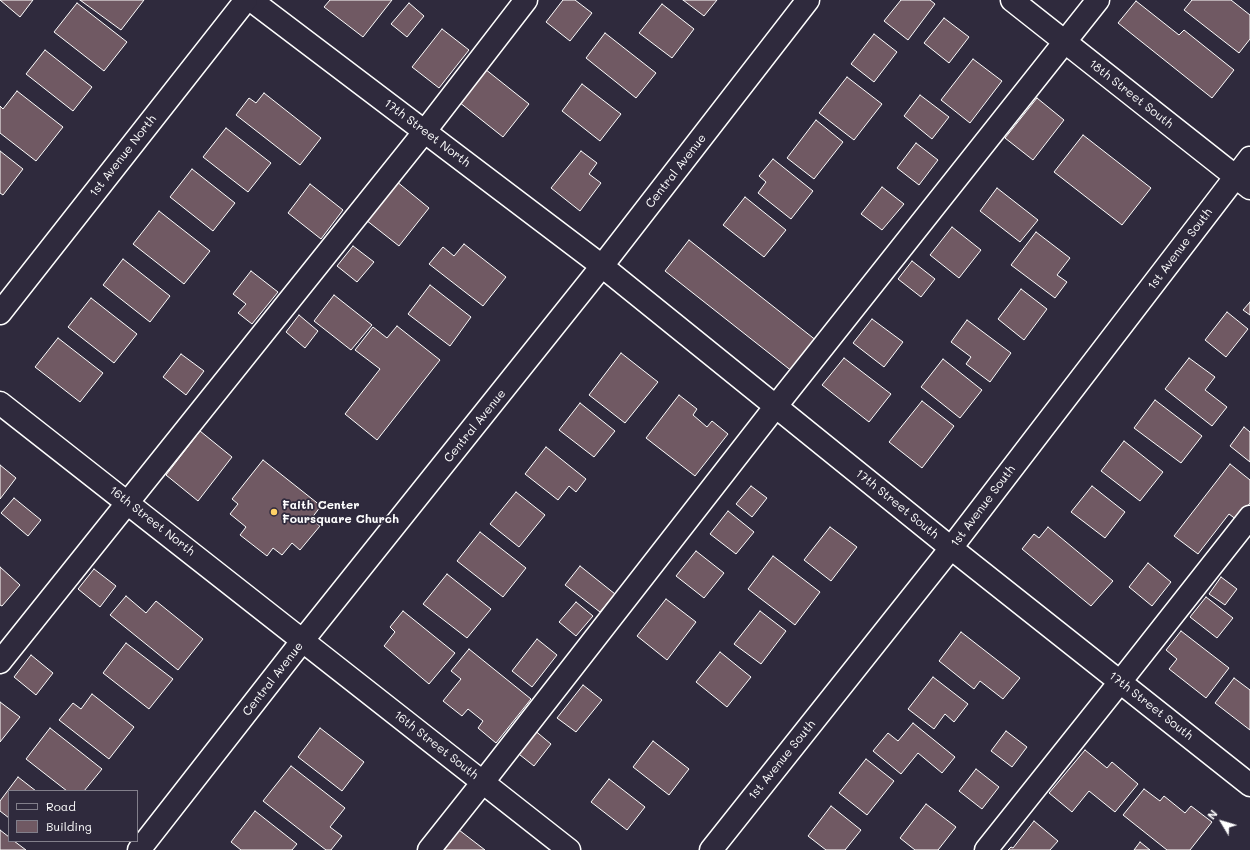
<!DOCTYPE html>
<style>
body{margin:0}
#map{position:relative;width:1250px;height:850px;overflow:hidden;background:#2f2a3d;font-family:Mali,sans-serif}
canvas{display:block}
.legend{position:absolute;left:8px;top:790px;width:130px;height:52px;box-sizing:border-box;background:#2f2a3d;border:1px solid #827f8b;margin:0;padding:5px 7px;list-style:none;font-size:12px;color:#fff}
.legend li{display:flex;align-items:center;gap:8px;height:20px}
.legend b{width:20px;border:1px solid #827f8b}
.north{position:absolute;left:1202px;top:802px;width:40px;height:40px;-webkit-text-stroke:3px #2f2a3d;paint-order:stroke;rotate:308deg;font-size:11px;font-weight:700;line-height:16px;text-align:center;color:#fff}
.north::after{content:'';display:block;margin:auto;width:14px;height:18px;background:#fff;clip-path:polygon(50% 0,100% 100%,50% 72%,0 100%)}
</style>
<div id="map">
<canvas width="1250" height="850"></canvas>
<ul class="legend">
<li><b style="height:5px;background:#2f2a3d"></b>Road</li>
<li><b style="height:11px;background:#705963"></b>Building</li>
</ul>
<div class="north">N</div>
</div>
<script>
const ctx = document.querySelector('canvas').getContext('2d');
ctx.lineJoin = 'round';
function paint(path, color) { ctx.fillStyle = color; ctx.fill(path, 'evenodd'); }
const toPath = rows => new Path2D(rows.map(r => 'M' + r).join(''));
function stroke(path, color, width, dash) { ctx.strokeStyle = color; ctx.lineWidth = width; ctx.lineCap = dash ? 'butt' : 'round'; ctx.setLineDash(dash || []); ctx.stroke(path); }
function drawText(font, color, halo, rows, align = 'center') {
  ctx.font = font + ' Mali,sans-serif'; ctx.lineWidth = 3.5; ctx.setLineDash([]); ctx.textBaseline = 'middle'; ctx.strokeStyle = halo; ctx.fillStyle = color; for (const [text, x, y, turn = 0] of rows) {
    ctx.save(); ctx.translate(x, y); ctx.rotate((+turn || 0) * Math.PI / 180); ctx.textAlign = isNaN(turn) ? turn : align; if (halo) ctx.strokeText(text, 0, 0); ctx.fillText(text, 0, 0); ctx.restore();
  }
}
const building = toPath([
 [0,0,33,0,20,17,0,0],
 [80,0,144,0,121,30,80,0],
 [330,0,392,0,363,37,324,7,330,0],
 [563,0,575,0,592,13,570,41,546,22,563,0],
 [683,0,717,0,704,16,683,0],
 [901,0,930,0,935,4,908,40,884,21,901,0],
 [1192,0,1231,0,1250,15,1250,39,1239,53,1184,10,1192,0],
 [1136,1,1179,35,1184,30,1234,70,1212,98,1118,23,1136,1],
 [77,3,127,42,104,71,54,32,77,3],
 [409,3,424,16,407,37,391,24,409,3],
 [662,4,694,29,672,58,639,33,662,4],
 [944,18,969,37,949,63,924,43,944,18],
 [442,29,469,50,439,88,412,67,442,29],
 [605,33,656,73,636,98,586,58,605,33],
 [874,34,897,52,874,82,851,64,874,34],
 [45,50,92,87,73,111,26,74,45,50],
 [973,59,1002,81,970,123,941,100,973,59],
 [485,69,529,104,503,137,459,102,485,69],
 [847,77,882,104,854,140,819,113,847,77],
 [582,84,621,114,600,141,562,111,582,84],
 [17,91,63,127,36,161,0,133,0,106,3,109,17,91],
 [264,93,321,138,300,165,236,115,249,98,256,103,264,93],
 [920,95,949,117,932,139,904,116,920,95],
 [1037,98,1064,120,1033,160,1005,138,1037,98],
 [816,120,843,142,814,179,787,158,816,120],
 [226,128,271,163,248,192,203,157,226,128],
 [1083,135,1151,188,1122,225,1054,172,1083,135],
 [916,143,938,160,919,185,897,168,916,143],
 [0,151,23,169,3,195,0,193,0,151],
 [581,151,597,163,589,174,601,183,580,211,551,188,581,151],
 [773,159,813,191,791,219,758,193,766,182,759,176,773,159],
 [192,169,235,203,213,231,170,197,192,169],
 [396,181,429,208,399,246,366,220,396,181],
 [310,184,343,210,321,239,288,213,310,184],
 [882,187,904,204,882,230,861,214,882,187],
 [997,188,1038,220,1020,242,980,211,997,188],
 [745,197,786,230,764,257,723,225,745,197],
 [159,211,210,251,184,284,133,244,159,211],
 [952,227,981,250,959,278,930,255,952,227],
 [1036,232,1070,258,1057,275,1067,282,1055,298,1011,265,1036,232],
 [689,240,817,341,793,372,665,271,689,240],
 [464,244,506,277,483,306,429,264,443,247,454,256,464,244],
 [353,246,374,262,357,282,337,266,353,246],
 [123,259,170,296,150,322,103,285,123,259],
 [912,261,935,279,921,297,898,279,912,261],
 [251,271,278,292,252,324,238,313,246,304,233,294,251,271],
 [430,285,471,317,450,346,408,314,430,285],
 [1021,289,1047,309,1024,340,998,319,1021,289],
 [334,295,372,325,351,350,314,321,334,295],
 [91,298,137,334,114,363,68,327,91,298],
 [1250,302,1250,315,1243,310,1250,302],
 [1227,312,1248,329,1226,357,1205,340,1227,312],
 [299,315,318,331,305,348,286,332,299,315],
 [872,319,903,342,884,367,853,343,872,319],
 [967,320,1011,353,990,382,966,364,971,357,951,342,967,320],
 [397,326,440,360,377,440,345,414,380,369,355,350,373,327,387,338,397,326],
 [58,338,103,373,80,402,35,367,58,338],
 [621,353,658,382,625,423,589,395,621,353],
 [181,354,204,371,186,395,163,377,181,354],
 [844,358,891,394,869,422,822,385,844,358],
 [1189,358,1215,377,1205,390,1227,407,1212,426,1165,389,1189,358],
 [943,359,982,390,960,418,921,387,943,359],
 [679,395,697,409,693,415,707,427,712,421,728,434,695,476,646,438,679,395],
 [1155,400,1202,436,1181,463,1134,428,1155,400],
 [922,401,954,426,922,468,889,442,922,401],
 [580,403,615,431,594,457,559,430,580,403],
 [1244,427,1250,432,1250,462,1230,446,1244,427],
 [200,431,232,457,198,501,166,475,200,431],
 [1124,441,1163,472,1140,501,1101,471,1124,441],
 [546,447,586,479,576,492,569,486,558,500,525,474,546,447],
 [263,460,321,506,311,519,320,526,300,550,292,543,282,555,273,548,267,556,240,535,246,527,230,514,238,504,232,499,263,460],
 [1230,464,1250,480,1250,503,1237,520,1229,514,1198,554,1174,536,1230,464],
 [0,465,16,478,0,499,0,465],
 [751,486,767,498,752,517,736,504,751,486],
 [1092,486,1125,512,1105,538,1071,512,1092,486],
 [516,492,545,515,519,547,490,524,516,492],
 [14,498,41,520,28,536,1,513,14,498],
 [728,511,754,532,736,554,710,534,728,511],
 [830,527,857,547,831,581,804,560,830,527],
 [1048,527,1113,581,1091,606,1022,549,1034,534,1039,538,1048,527],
 [480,532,526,568,503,597,457,561,480,532],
 [696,551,724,573,704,598,676,576,696,551],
 [773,556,820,592,795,625,748,589,773,556],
 [1148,563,1171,582,1152,606,1129,587,1148,563],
 [580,566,615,594,600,612,565,585,580,566],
 [0,567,20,585,2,606,0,605,0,567],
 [94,569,116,586,100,607,78,589,94,569],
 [447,574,491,609,467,638,423,604,447,574],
 [1221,577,1237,589,1225,605,1209,594,1221,577],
 [126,596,146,613,156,601,203,639,178,670,110,615,126,596],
 [1206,597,1233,618,1217,638,1190,617,1206,597],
 [666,599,696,622,667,660,637,636,666,599],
 [576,602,593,616,576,636,559,622,576,602],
 [403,611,455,653,429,684,384,646,395,632,390,627,403,611],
 [760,611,786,631,761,664,734,644,760,611],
 [1181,631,1229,668,1206,698,1169,669,1177,659,1166,650,1181,631],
 [961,632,1020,678,1003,699,980,681,974,689,939,661,961,632],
 [537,639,557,655,532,687,512,671,537,639],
 [126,643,173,679,149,709,103,673,126,643],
 [469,649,531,699,496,743,478,728,483,721,468,709,462,716,443,701,461,679,451,671,469,649],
 [720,652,751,677,727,707,696,682,720,652],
 [31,655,53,673,36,695,14,677,31,655],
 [933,677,968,704,954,722,945,714,934,729,908,709,933,677],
 [1234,678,1250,690,1250,730,1215,703,1234,678],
 [583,685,602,700,576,732,557,718,583,685],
 [92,694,134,727,109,759,59,720,73,703,81,709,92,694],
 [0,702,20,717,0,742,0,702],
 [913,723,955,757,942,773,918,753,901,774,873,751,888,733,898,741,913,723],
 [50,728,102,769,84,791,67,791,26,759,50,728],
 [320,728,364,762,342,791,298,757,320,728],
 [533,729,551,744,534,766,515,751,533,729],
 [1006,731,1027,747,1012,767,991,751,1006,731],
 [653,741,689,769,669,795,633,767,653,741],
 [1085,750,1107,768,1112,762,1138,784,1115,812,1089,791,1072,812,1049,793,1085,750],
 [866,759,894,781,867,815,839,793,866,759],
 [291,766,345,808,330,827,342,836,331,850,326,850,263,801,291,766],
 [976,769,999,787,982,809,959,791,976,769],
 [18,777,36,791,9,791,9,818,0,811,0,801,18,777],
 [609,779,645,807,627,830,591,802,609,779],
 [1144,789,1160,801,1164,796,1185,813,1191,806,1212,822,1190,850,1167,850,1123,815,1144,789],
 [926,804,956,827,938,850,915,850,900,838,926,804],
 [831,806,861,830,845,850,826,850,808,836,831,806],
 [255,811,297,844,292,850,241,850,231,842,255,811],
 [1034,821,1058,841,1050,850,1008,850,1011,847,1013,848,1034,821],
 [0,830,9,837,9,841,14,841,26,850,0,850,0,830],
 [459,830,485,850,444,850,459,830],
 [1140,842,1150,850,1134,850,1140,842]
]);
const minor = toPath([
 [251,0,602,266,951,548,1250,785],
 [1012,0,1250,188],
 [0,403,569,850],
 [0,662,425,131,526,0],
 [139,850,303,640,602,266,808,0],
 [429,850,483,782,776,406,1098,0],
 [711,850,951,548,1250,158],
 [986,850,1120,682,1250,517]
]);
const major = toPath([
 [0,313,246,0]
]);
const markers = [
 [274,512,4,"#ffd166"]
];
const streetNames = [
 ["18th Street South",1131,94,38],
 ["17th Street North",427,133,37],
 ["1st Avenue North",123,156,-52],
 ["Central Avenue",676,171,-52],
 ["1st Avenue South",1180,249,-53],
 ["Central Avenue",475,426,-51],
 ["17th Street South",897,504,39],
 ["1st Avenue South",983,506,-53],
 ["16th Street North",152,521,38],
 ["Central Avenue",273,679,-52],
 ["17th Street South",1151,706,38],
 ["16th Street South",436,745,38],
 ["1st Avenue South",782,760,-51]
];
const poiNames = [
 ["Faith Center",282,505],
 ["Foursquare Church",282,519]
];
paint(building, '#705963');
stroke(building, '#fff', 1);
stroke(minor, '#fff', 25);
stroke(major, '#fff', 25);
stroke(minor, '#2f2a3d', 22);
stroke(major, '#2f2a3d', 22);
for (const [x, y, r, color] of markers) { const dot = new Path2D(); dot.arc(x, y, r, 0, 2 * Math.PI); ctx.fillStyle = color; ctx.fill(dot); stroke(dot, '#2f2a3d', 1.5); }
drawText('12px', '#fff', '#2f2a3d', streetNames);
drawText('bold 12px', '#fff', '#2f2a3d', poiNames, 'left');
</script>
